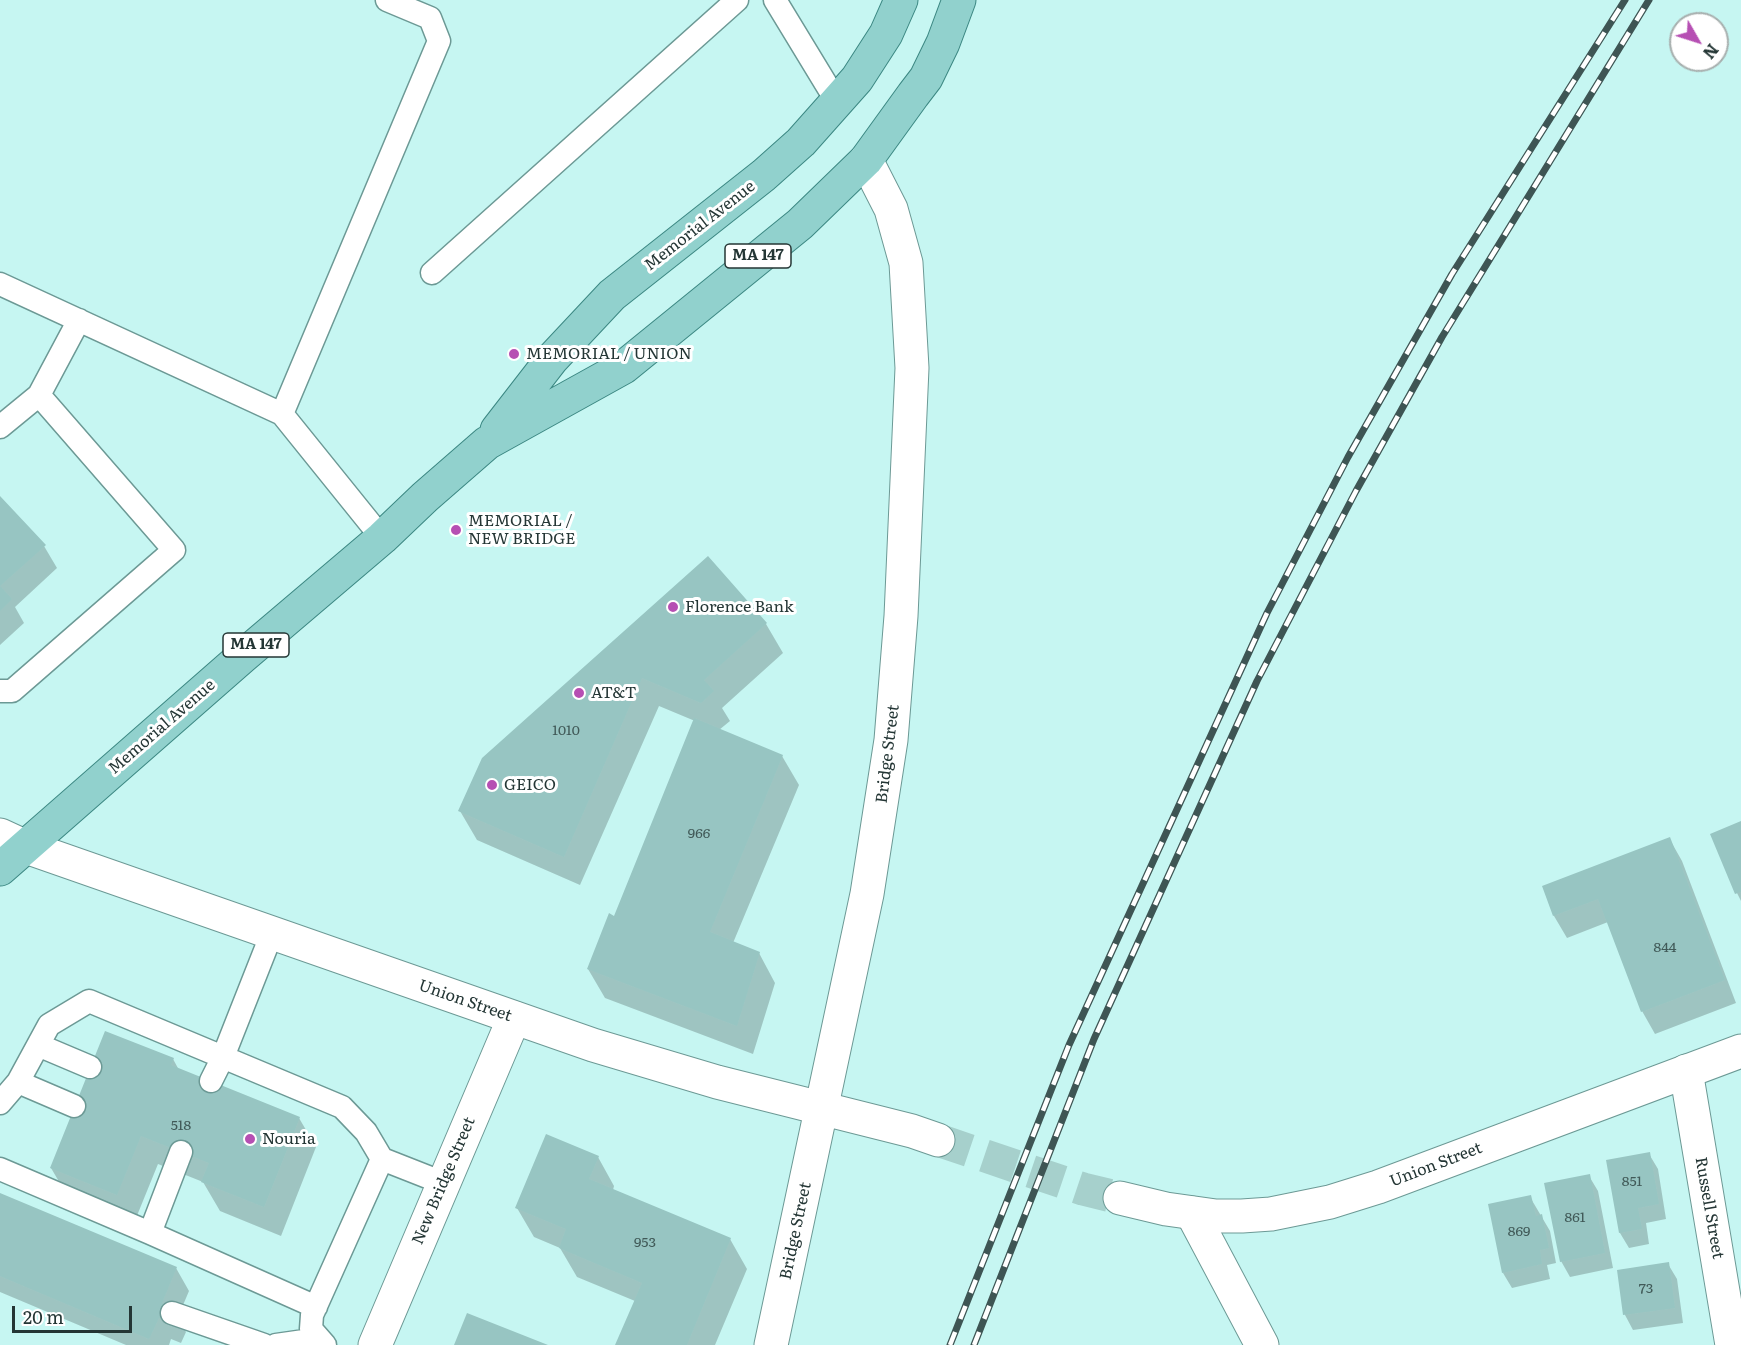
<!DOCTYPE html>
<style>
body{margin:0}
#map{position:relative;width:1741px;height:1345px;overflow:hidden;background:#c6f6f2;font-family:Literata,serif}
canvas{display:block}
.north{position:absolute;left:1669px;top:12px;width:60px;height:60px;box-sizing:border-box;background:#fff;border:2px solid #a7afae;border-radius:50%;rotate:129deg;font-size:16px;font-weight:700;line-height:24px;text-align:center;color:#243635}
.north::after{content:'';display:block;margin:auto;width:21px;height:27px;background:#b64fb3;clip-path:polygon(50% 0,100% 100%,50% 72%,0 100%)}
.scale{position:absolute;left:12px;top:1306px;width:120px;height:27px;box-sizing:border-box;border:3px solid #243635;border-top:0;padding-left:8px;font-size:18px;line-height:21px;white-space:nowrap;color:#243635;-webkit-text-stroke:4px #fff;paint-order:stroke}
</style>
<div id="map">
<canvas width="1741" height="1345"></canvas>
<div class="north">N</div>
<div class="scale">20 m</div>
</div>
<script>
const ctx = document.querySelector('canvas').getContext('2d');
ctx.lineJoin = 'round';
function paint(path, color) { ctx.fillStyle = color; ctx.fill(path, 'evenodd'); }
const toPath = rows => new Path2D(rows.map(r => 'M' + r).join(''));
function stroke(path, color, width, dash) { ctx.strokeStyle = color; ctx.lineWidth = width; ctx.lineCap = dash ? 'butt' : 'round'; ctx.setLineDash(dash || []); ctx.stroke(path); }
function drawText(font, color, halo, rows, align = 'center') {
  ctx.font = font + ' Literata,serif'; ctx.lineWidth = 6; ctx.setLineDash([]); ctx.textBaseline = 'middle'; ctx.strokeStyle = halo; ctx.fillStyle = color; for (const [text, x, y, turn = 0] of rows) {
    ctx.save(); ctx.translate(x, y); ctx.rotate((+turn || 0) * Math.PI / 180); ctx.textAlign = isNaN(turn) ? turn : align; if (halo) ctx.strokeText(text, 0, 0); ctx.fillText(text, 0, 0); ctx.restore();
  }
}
const shadow = toPath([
 [0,498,44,546,57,568,15,607,24,623,0,645],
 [708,558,766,624,783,653,722,708,730,721,719,730,782,756,799,785,733,943,759,953,775,983,753,1054,605,998,588,969,615,918,695,721,659,706,580,885,477,840,460,811],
 [1741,823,1741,901,1737,893],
 [1669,838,1682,861,1736,1003,1655,1034,1642,1011,1608,922,1567,938,1554,916,1544,887],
 [173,1059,179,1070,299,1118,316,1147,281,1236,220,1211,203,1182,158,1164,134,1223,68,1197,51,1168],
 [1649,1154,1658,1169,1666,1219,1646,1223,1649,1244,1629,1248,1620,1233,1607,1161],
 [598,1157,614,1186,613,1190,730,1239,747,1269,715,1345,617,1345,635,1301,577,1277,560,1248,534,1237,517,1208],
 [1589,1176,1598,1191,1613,1268,1570,1277,1561,1261],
 [0,1194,176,1268,189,1291,178,1317,186,1332,181,1343,171,1339,169,1345,126,1345,0,1292],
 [1530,1197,1550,1231,1556,1263,1547,1265,1550,1279,1512,1288,1503,1273],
 [1668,1264,1677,1279,1683,1323,1633,1330,1625,1315,1619,1272]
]);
const building = toPath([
 [0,496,46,545,0,586,12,599,0,611],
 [708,556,767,623,704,680,714,691,701,703,642,678,564,857,458,811,482,758],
 [694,718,783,755,710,932,760,952,737,1026,587,969,609,913,614,916],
 [1741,821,1741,892,1735,894,1710,834],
 [1670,837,1725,980,1641,1012,1598,899,1553,916,1542,886],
 [105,1031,174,1058,171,1065,300,1117,264,1207,201,1182,209,1163,141,1136,117,1195,50,1168],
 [546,1134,599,1156,589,1179,731,1238,687,1345,615,1345,642,1283,559,1248,566,1229,515,1208],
 [1650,1152,1659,1204,1638,1208,1642,1229,1619,1233,1606,1160],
 [1590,1174,1605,1253,1560,1262,1544,1183],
 [0,1193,177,1267,162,1303,174,1308,168,1321,159,1318,149,1339,0,1276],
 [1531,1195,1536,1216,1542,1214,1549,1248,1540,1250,1542,1264,1502,1273,1488,1204],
 [1669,1262,1675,1308,1623,1315,1617,1270],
 [467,1313,548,1345,454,1345]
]);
const secondaryTunnel = toPath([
 [938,1140,1083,1189,1120,1198]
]);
const service = toPath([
 [775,0,837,102],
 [432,273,737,0],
 [0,284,282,414],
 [0,427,39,395],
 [382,538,282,414,439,41,430,18,387,0],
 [0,691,12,691,174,550,39,395,79,320],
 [38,1045,90,1067],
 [211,1081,223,1057,272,933],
 [18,1082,74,1106],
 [0,1103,18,1082,49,1025,89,1001,342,1107,366,1132,382,1159],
 [0,1169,150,1233,316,1307],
 [150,1233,181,1152],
 [172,1313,264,1345],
 [276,1345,318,1339],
 [325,1345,311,1329,312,1315,382,1159,443,1183]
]);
const minor = toPath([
 [1686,1071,1732,1345],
 [1192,1213,1262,1345],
 [375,1345,514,1018],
 [771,1345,867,894,891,740,901,616,912,368,906,263,891,209,866,160]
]);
const tertiary = toPath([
 [0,835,26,847]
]);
const secondary = toPath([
 [26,847,593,1045,717,1082,912,1131,938,1140],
 [1120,1198,1166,1209,1216,1216,1242,1216,1271,1214,1330,1202,1378,1187,1741,1051]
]);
const primary = toPath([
 [497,430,552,359,612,295,764,175,801,142,857,79,886,34,901,0],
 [0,869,242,657,382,538,425,497,487,443,624,367,800,224,866,160,913,95,926,78,943,43,959,0]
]);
const rail = toPath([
 [950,1345,1069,1045,1267,613,1348,457,1452,274,1625,0],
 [974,1345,1094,1039,1257,681,1356,491,1442,337,1649,0]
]);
const markers = [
 [514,354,6,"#b64fb3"],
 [456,530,6,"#b64fb3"],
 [673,607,6,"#b64fb3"],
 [579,693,6,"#b64fb3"],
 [492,785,6,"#b64fb3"],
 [250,1139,6,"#b64fb3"]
];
const numberNames = [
 ["1010",566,731],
 ["966",699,834],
 ["844",1665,948],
 ["518",181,1126],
 ["851",1632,1182],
 ["861",1575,1218],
 ["869",1519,1232],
 ["953",645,1243],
 ["73",1646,1289]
];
const shields = [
 [758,256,66],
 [256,645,66]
];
const shieldNames = [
 ["MA 147",758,256],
 ["MA 147",256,645]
];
const streetNames = [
 ["Memorial Avenue",700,226,-38],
 ["Memorial Avenue",162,727,-41],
 ["Bridge Street",888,754,-83],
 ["Union Street",465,1001,19],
 ["Union Street",1436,1165,-21],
 ["New Bridge Street",444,1181,-67],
 ["Russell Street",1709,1208,80],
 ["Bridge Street",796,1231,-78]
];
const poiNames = [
 ["MEMORIAL / UNION",526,354],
 ["MEMORIAL /",468,521],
 ["NEW BRIDGE",468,539],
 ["Florence Bank",685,607],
 ["AT&T",591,693],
 ["GEICO",504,785],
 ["Nouria",262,1139]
];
paint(shadow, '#0003');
paint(building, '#97c5c2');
stroke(secondaryTunnel, '#a6d0cc', 33, [33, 16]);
stroke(service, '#6c9995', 25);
stroke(minor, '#6c9995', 35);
stroke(tertiary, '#6c9995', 35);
stroke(secondary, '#6c9995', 35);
stroke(primary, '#3b8782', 35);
stroke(service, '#fff', 22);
stroke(minor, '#fff', 33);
stroke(tertiary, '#fff', 33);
stroke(secondary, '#fff', 33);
stroke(primary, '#91d1cd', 33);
stroke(rail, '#3e5554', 7);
stroke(rail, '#fff', 4.5, [14]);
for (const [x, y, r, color] of markers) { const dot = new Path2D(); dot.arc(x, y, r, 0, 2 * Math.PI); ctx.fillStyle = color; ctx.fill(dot); stroke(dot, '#fff', 2); }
drawText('14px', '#415a58', null, numberNames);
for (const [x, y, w] of shields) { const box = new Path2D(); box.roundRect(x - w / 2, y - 12, w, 24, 4.5); ctx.fillStyle = '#fff'; ctx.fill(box); stroke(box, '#243635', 1.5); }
drawText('bold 15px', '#243635', null, shieldNames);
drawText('16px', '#243635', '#fff', streetNames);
drawText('16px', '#243635', '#fff', poiNames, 'left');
</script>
